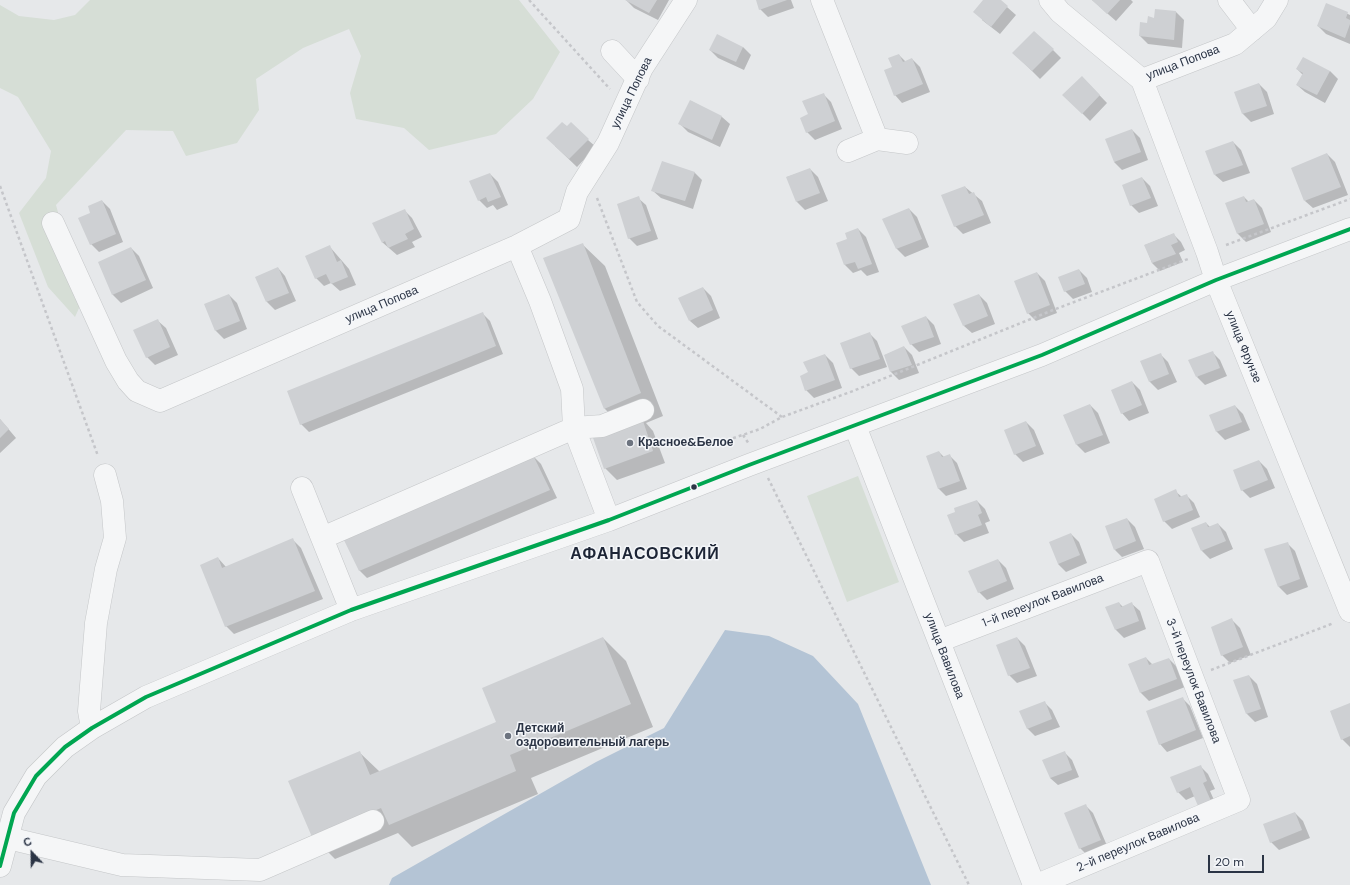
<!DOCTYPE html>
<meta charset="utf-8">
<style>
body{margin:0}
#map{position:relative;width:1350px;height:885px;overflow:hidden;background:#e6e8ea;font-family:"DM Sans",sans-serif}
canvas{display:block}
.north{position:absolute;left:12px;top:833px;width:40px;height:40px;-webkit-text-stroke:3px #f4f6f9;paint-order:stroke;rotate:338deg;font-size:11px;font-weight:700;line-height:16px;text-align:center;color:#2b3445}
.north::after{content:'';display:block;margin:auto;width:14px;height:18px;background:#2b3445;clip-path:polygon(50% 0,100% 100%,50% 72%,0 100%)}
.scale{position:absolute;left:1208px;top:855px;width:56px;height:18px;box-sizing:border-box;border:2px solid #2b3445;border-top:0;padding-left:5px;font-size:12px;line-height:14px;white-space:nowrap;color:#2b3445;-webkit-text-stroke:3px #f4f6f9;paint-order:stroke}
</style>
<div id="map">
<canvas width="1350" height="885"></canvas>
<div class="north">С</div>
<div class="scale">20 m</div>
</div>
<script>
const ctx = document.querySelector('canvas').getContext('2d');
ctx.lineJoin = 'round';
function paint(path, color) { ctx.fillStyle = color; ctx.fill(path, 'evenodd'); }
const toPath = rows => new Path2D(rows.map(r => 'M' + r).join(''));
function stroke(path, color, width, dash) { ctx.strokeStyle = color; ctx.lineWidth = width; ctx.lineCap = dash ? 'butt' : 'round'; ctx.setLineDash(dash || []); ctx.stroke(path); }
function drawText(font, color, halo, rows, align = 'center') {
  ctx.font = font + ' "DM Sans",sans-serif'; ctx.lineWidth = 3; ctx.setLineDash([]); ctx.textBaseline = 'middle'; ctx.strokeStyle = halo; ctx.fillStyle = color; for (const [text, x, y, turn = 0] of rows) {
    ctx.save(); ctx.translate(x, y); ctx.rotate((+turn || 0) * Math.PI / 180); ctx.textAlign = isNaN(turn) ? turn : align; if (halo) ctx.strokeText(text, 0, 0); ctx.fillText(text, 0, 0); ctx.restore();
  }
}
const green = toPath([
 [90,0,519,0,560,52,533,99,496,134,429,150,404,128,356,119,350,93,361,56,349,29,303,48,256,79,259,110,237,143,186,156,173,131,126,130,56,205,70,256,84,297,75,317,48,287,19,213,46,178,51,151,18,97,0,88,0,5,19,16,54,20,75,15],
 [858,476,899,582,847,602,807,496]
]);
const water = toPath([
 [725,630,769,636,813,656,858,704,931,885,389,885,392,878,596,762,664,728]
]);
const shadow = toPath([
 [626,0,669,0,658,20,634,8],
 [757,0,791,0,794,8,768,17,760,9],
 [984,0,999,0,1016,15,1000,34,982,20],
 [1092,0,1131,0,1133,2,1116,21],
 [1327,4,1350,15,1350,44,1326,34,1318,26],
 [1176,12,1184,20,1182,48,1148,44,1140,36,1148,24,1155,19],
 [743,47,751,55,744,70,718,58,710,50],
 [1053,50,1061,58,1040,79,1022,61],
 [899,55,906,62,912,59,920,67,930,92,902,103,895,95,893,67],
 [1297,69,1330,71,1338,79,1325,103,1305,92,1297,85,1303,75],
 [1082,77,1107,103,1090,121,1064,95],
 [1259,84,1267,92,1274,114,1251,122,1243,114,1235,93],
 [823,94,831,102,842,129,815,140,807,132,809,115],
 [691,101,722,117,730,124,720,147,688,132,680,124],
 [1132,130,1140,138,1148,160,1122,170,1114,162],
 [588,140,596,147,577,167,555,146],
 [1233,142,1241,150,1250,173,1223,182,1215,175],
 [1327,154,1335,162,1348,195,1313,208,1305,201],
 [810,169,818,177,828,201,805,210,797,202,787,177],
 [694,172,702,180,693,209,661,198,653,191],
 [490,174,498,182,508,205,497,210,493,205,487,208,479,200],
 [1142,178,1150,186,1158,206,1139,213,1131,205],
 [965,187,982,201,991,223,963,234,955,226],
 [1244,197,1249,202,1254,200,1262,208,1271,232,1246,242,1238,234,1226,204],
 [638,198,646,205,658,239,637,246,629,238],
 [102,201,110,209,123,242,99,252,91,244,91,213],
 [909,209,917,217,929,247,905,257,897,249,884,219],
 [404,210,412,218,422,237,412,242,415,247,397,255,382,242],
 [858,229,866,237,879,272,867,276,861,270,853,273,845,265,848,240],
 [1173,234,1181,242,1185,250,1179,253,1183,262,1160,271,1152,263,1145,245],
 [582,244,605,266,663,416,646,423,653,431,665,463,617,480,605,468,622,426,605,409],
 [330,247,349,269,356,285,340,291,331,283,324,286,316,278],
 [131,248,139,256,153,288,121,303,113,295,99,263],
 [278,268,285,276,296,301,275,310,267,302,257,277],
 [1079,270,1087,278,1092,292,1073,299,1065,291],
 [1037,273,1045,281,1057,313,1036,321,1028,313],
 [703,288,711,296,720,318,698,328,690,321],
 [229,295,237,303,247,329,224,339,216,331,205,305],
 [979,295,987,303,995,324,972,333,964,326],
 [482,313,490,321,503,354,309,432,301,424],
 [926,317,934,325,941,344,919,352,911,344],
 [158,321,166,328,178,355,155,365,147,357],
 [869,333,877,341,887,367,859,376,851,368],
 [904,347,912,355,919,373,899,380,891,372,885,355],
 [1212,352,1220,360,1227,376,1205,385,1197,377],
 [1160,354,1168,362,1177,382,1158,390,1150,382,1141,362],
 [825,355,833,363,842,388,814,398,806,390,809,373],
 [1132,382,1140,390,1149,413,1129,421,1122,413],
 [1090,405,1098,413,1110,443,1085,453,1077,445,1065,415],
 [1235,406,1243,414,1250,430,1225,440,1217,432,1210,416],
 [0,419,16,438,0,453],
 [1026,422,1034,430,1044,454,1023,462,1015,454],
 [939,452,944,457,949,455,957,463,967,489,946,496,938,488],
 [533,456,541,464,557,498,367,578,359,570],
 [1259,461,1267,469,1275,488,1250,498,1242,490],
 [1175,491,1182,497,1186,495,1194,503,1200,517,1172,529,1164,521],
 [977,501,985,509,990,521,985,523,989,533,964,542,956,534,956,512],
 [1127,519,1135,527,1144,549,1122,557,1115,550],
 [1206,523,1210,527,1218,524,1226,532,1233,549,1210,559,1202,551],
 [1071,534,1079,542,1087,563,1066,572,1058,564],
 [293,540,301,548,323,599,234,634,226,626,218,558,226,567],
 [1287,543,1295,551,1308,587,1287,595,1279,587],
 [998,560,1006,568,1014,589,987,600,979,592],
 [1119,603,1123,607,1132,604,1140,611,1146,629,1124,638,1116,630,1107,607],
 [1232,620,1240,628,1251,655,1230,663,1222,655],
 [603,638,626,661,653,727,531,778,538,794,412,847,398,833,335,859,313,837,359,752,380,772,497,723],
 [1017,638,1025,646,1037,676,1017,683,1009,675],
 [1146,658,1153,665,1169,659,1177,667,1185,687,1149,701,1141,693,1130,664],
 [1249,676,1257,684,1268,717,1255,722,1247,714,1235,681],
 [1182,698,1190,706,1203,738,1167,752,1160,744],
 [1044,702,1052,710,1060,727,1035,736,1027,728],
 [1350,704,1350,747,1342,739],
 [1064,752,1072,760,1079,777,1058,785,1050,778],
 [1200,766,1208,774,1215,789,1210,791,1218,809,1195,796,1186,800,1178,792],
 [1085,805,1093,813,1108,848,1088,856,1080,848],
 [1295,813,1303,821,1310,838,1279,850,1271,842]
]);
const building = toPath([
 [625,0,657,0,649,13],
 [756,0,787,0,759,10],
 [983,0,1001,0,1008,6,991,27,973,12],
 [1092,0,1120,0,1107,14],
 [1326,3,1348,12,1346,18,1350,20,1350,24,1345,38,1317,26],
 [1155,9,1176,11,1174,40,1139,36,1140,22,1147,23,1148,16,1154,18],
 [1034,31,1054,49,1032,71,1012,53],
 [717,34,743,47,736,62,709,50],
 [899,54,903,62,912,58,923,84,894,96,884,70,892,67,888,58],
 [1303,57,1330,71,1317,95,1296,85,1303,73,1296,69],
 [1082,76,1100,95,1082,114,1062,95],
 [1259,83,1267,106,1242,114,1234,92],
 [824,93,835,121,806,133,800,118,808,114,802,101],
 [690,100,722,116,712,140,678,124],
 [562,122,567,126,571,122,589,139,569,159,546,138],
 [1132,129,1141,152,1114,162,1105,139],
 [1233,141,1243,165,1214,175,1205,151],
 [1327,153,1341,187,1304,201,1291,168],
 [662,161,695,172,685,201,651,191],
 [810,168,820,193,796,202,786,177],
 [490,173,501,197,488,202,486,197,478,201,469,181],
 [1142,177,1151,198,1130,206,1122,185],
 [965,186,969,194,974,192,984,215,954,227,941,195],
 [639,196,651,231,628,239,617,204],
 [1244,196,1246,202,1254,199,1264,224,1237,234,1225,203],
 [102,200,116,234,90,245,78,218,90,213,88,206],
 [909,208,922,239,896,249,882,219],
 [405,209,414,229,405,234,408,239,388,248,385,241,382,243,372,223],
 [858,228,872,264,858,269,855,262,844,265,836,243,847,239,845,233],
 [1174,233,1178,242,1171,245,1176,254,1152,263,1144,245],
 [583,243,641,393,604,409,543,258],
 [330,245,337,262,341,260,348,277,331,284,326,274,315,279,305,256],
 [131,247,146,280,112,295,98,262],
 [278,267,289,293,266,302,255,277],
 [1079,269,1085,284,1064,292,1058,277],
 [1037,272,1050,305,1027,314,1014,281],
 [703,287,713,310,689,321,678,298],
 [229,294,240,321,215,331,204,304],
 [979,294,988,316,963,326,953,304],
 [483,312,496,346,300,425,287,391],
 [926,316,934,337,910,345,901,326],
 [158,319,170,347,146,358,133,330],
 [870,332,880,359,850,369,840,343],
 [904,346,912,365,890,372,884,355],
 [1213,351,1220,368,1196,377,1188,360],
 [1161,353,1169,374,1149,382,1140,361],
 [825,354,835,380,805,391,800,376,808,372,803,362],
 [1132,381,1142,405,1121,414,1111,390],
 [1090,404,1103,435,1076,445,1063,415],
 [1235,405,1242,422,1216,432,1209,415],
 [642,418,653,451,604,469,592,435],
 [0,419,9,429,0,438],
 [1026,421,1036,446,1014,455,1004,430],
 [939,451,942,457,950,454,960,481,938,489,926,456],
 [533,455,550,490,359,571,341,534],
 [1259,460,1268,480,1241,491,1233,470],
 [1176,489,1179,497,1187,494,1193,510,1163,522,1154,499],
 [977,500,982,513,978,515,982,525,955,535,947,515,955,512,954,508],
 [1127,518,1136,541,1114,550,1105,526],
 [1206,522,1208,527,1218,523,1226,541,1201,551,1191,528],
 [1071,533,1080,555,1058,564,1049,542],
 [293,538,315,591,225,627,200,565,218,557,222,568],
 [1288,542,1300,579,1278,587,1264,549],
 [998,559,1007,581,978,593,968,571],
 [1119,602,1121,607,1132,602,1139,621,1115,630,1105,607],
 [1232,618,1243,647,1221,656,1211,627],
 [603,637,631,704,510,755,516,771,389,825,381,808,312,837,288,781,360,751,370,775,496,722,482,688],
 [1017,637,1030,668,1008,676,996,645],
 [1146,657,1149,665,1169,658,1177,679,1140,693,1128,664],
 [1249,675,1261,709,1246,714,1233,680],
 [1183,697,1196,730,1159,745,1146,711],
 [1045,701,1052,719,1027,729,1019,711],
 [1350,703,1350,736,1341,740,1330,711],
 [1065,751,1072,770,1050,778,1042,760],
 [1201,765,1207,781,1203,783,1211,801,1198,806,1190,787,1177,793,1170,777],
 [1086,804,1101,840,1079,849,1064,813],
 [1295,812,1302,830,1270,843,1263,824]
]);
const path = toPath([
 [529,0,610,89],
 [0,186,98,456],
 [597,198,637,302,658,326,782,417],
 [1226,245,1350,199],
 [743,435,749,444],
 [716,444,760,429,782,417,853,391,1053,310,1188,259],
 [768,478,969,885],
 [1211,670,1334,623]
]);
const minor = toPath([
 [822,0,877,139,907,143],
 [1050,0,1060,12,1142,80,1235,44,1266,18,1277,0],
 [1229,0,1252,30],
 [612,51,638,79],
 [1142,80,1207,252,1216,280,1350,611],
 [848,151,877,139],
 [53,223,116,361,128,381,137,391,160,401,517,246,569,219,577,192,608,143,642,68,686,0],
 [517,246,540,301,572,389,574,428,609,520],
 [855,426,1034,885],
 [302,488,322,538],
 [351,610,322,538,574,428,602,426,643,410],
 [939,641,1148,561,1239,800,1037,885],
 [92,728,89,711,96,623,106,569,115,538,112,501,105,475],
 [8,838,122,865,260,870,373,821],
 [0,866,14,813,36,776,65,747,92,728,146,697,351,610,609,520,749,465,1042,355,1216,280,1350,229]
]);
const bus1 = toPath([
 [0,866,14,813,36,776,65,747,92,728,146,697,351,610,609,520,749,465,1042,355,1216,280,1350,229]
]);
const markers = [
 [630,443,4,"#6c737f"],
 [694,487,3.5,"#2b3445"],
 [508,736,4,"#6c737f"]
];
const streetNames = [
 ["улица Попова",1183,63,-21],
 ["улица Попова",632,93,-64],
 ["улица Попова",382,305,-23],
 ["улица Фрунзе",1243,347,68],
 ["1-й переулок Вавилова",1043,601,-21],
 ["улица Вавилова",944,656,69],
 ["3-й переулок Вавилова",1193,681,69],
 ["2-й переулок Вавилова",1138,843,-23]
];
const poiNames = [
 ["Красное&Белое",638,443],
 ["Детский",516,729],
 ["оздоровительный лагерь",516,743]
];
const districtNames = [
 ["АФАНАСОВСКИЙ",645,555]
];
paint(green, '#d6ded6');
paint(water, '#b4c4d5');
paint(shadow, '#0003');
paint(building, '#ced0d3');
stroke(minor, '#c4c6c8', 23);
stroke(path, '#c5c6ca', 2.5, [3, 3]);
stroke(minor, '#f5f6f7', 22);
stroke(bus1, '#00a651', 4);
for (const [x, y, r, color] of markers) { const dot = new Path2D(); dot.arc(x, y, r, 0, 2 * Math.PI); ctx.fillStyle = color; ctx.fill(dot); stroke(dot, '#f4f6f9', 1.5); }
drawText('12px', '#2b3445', '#f4f6f9', streetNames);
drawText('bold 12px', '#2b3445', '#f4f6f9', poiNames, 'left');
ctx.letterSpacing = '1px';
drawText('bold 16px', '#1d2536', '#f4f6f9', districtNames);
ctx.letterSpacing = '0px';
</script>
